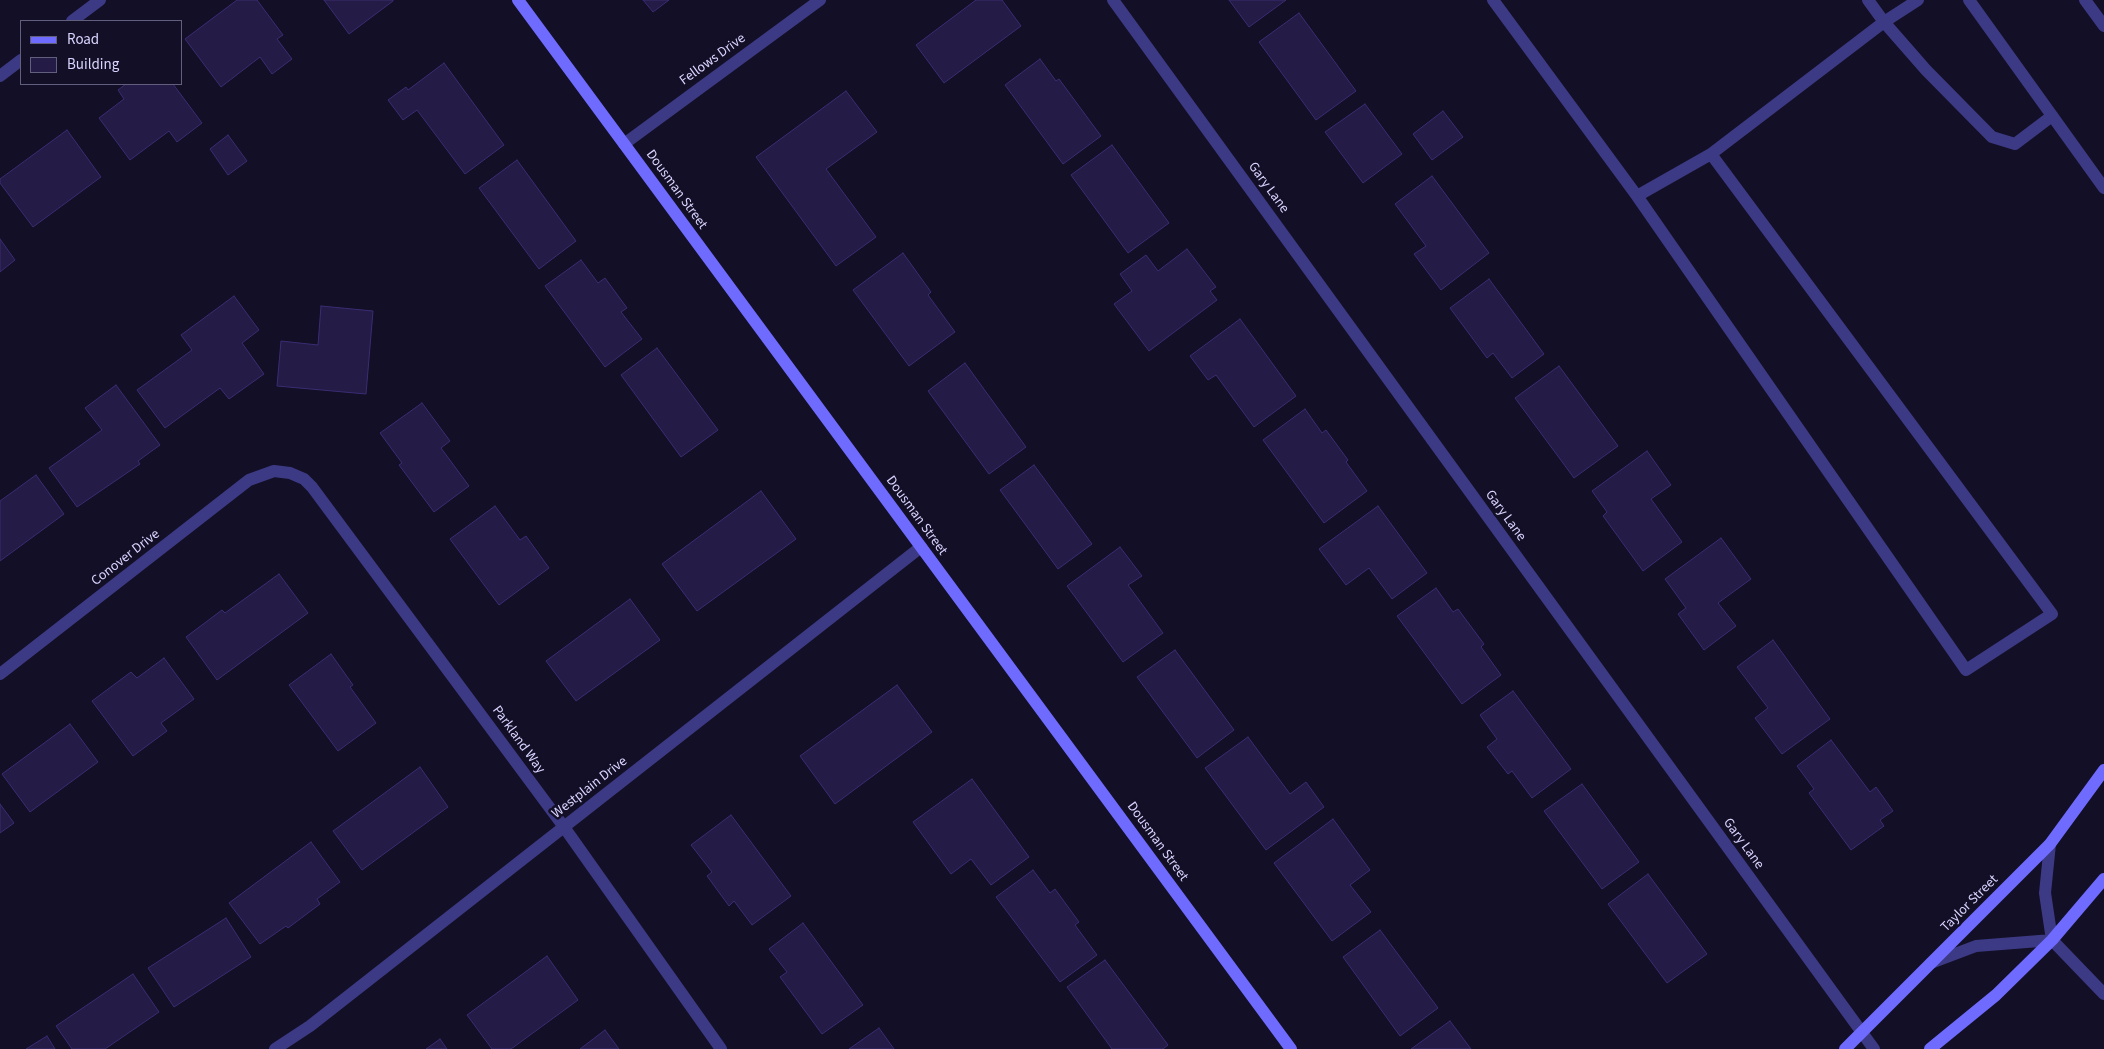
<!DOCTYPE html>
<style>
body{margin:0}
#map{position:relative;width:2104px;height:1049px;overflow:hidden;background:#130f26;font-family:"Source Sans 3",sans-serif}
canvas{display:block}
.legend{position:absolute;left:20px;top:20px;width:162px;height:65px;box-sizing:border-box;background:#130f26;border:1px solid #625e7d;margin:0;padding:6px 9px;list-style:none;font-size:15px;color:#d9d4ff}
.legend li{display:flex;align-items:center;gap:10px;height:25px}
.legend b{width:25px;border:1px solid #625e7d}
</style>
<div id="map">
<canvas width="2104" height="1049"></canvas>
<ul class="legend">
<li><b style="height:6px;background:#6f6bff"></b>Road</li>
<li><b style="height:14px;background:#241b47"></b>Building</li>
</ul>
</div>
<script>
const ctx = document.querySelector('canvas').getContext('2d');
ctx.lineJoin = 'round';
function paint(path, color) { ctx.fillStyle = color; ctx.fill(path, 'evenodd'); }
const toPath = rows => new Path2D(rows.map(r => 'M' + r).join(''));
function stroke(path, color, width, dash) { ctx.strokeStyle = color; ctx.lineWidth = width; ctx.lineCap = dash ? 'butt' : 'round'; ctx.setLineDash(dash || []); ctx.stroke(path); }
function drawText(font, color, halo, rows, align = 'center') {
  ctx.font = font + ' "Source Sans 3",sans-serif'; ctx.lineWidth = 5; ctx.setLineDash([]); ctx.textBaseline = 'middle'; ctx.strokeStyle = halo; ctx.fillStyle = color; for (const [text, x, y, turn = 0] of rows) {
    ctx.save(); ctx.translate(x, y); ctx.rotate((+turn || 0) * Math.PI / 180); ctx.textAlign = isNaN(turn) ? turn : align; if (halo) ctx.strokeText(text, 0, 0); ctx.fillText(text, 0, 0); ctx.restore();
  }
}
const building = toPath([
 [237,0,257,0,283,35,277,39,292,59,272,74,260,57,221,87,185,39,237,0],
 [324,0,393,0,393,1,349,34,324,0],
 [643,0,669,0,653,12,643,0],
 [976,0,1002,0,1021,26,944,83,916,45,976,0],
 [1229,0,1286,0,1249,27,1229,0],
 [1299,13,1356,91,1316,120,1259,42,1299,13],
 [1040,59,1056,81,1059,79,1101,136,1063,164,1005,85,1040,59],
 [444,63,504,145,465,174,417,110,403,120,388,100,406,87,408,90,444,63],
 [126,84,173,84,202,123,177,142,169,131,130,160,99,118,124,99,118,90,126,84],
 [846,91,877,132,826,169,876,237,836,266,756,157,846,91],
 [1365,104,1402,154,1363,183,1325,132,1365,104],
 [1443,111,1463,137,1432,160,1413,134,1443,111],
 [67,130,101,177,33,227,0,183,0,179,67,130],
 [228,135,247,161,228,175,210,149,228,135],
 [1112,145,1169,223,1128,253,1071,175,1112,145],
 [517,160,576,241,539,269,479,188,517,160],
 [1432,176,1489,253,1441,290,1414,254,1426,246,1395,204,1432,176],
 [0,239,15,260,0,272,0,239],
 [1187,249,1216,287,1210,291,1217,300,1149,351,1114,304,1132,291,1120,274,1146,255,1158,271,1187,249],
 [903,253,931,292,928,295,955,332,909,366,853,290,903,253],
 [581,260,598,283,605,278,627,308,621,312,642,339,605,367,545,286,581,260],
 [1489,279,1544,354,1512,378,1493,353,1487,358,1450,308,1489,279],
 [234,296,259,330,242,343,264,374,229,399,220,388,165,428,137,390,192,350,181,335,234,296],
 [321,306,373,311,366,394,277,386,281,341,318,345,321,306],
 [1240,319,1296,396,1254,427,1216,375,1208,380,1190,356,1240,319],
 [657,348,718,430,681,457,621,375,657,348],
 [965,363,1026,447,989,474,928,391,965,363],
 [1559,366,1618,446,1574,478,1515,398,1559,366],
 [116,385,160,445,138,461,140,464,77,507,49,468,102,430,85,408,116,385],
 [422,403,450,441,441,448,469,486,434,512,399,465,402,463,380,433,422,403],
 [1305,409,1322,433,1326,430,1348,460,1346,462,1367,491,1324,523,1263,440,1305,409],
 [1647,451,1671,485,1651,499,1682,542,1643,571,1603,516,1607,512,1592,491,1647,451],
 [1034,465,1092,544,1058,569,1000,490,1034,465],
 [36,475,64,514,0,561,0,501,36,475],
 [761,491,796,539,697,611,662,564,761,491],
 [495,506,520,540,526,536,549,568,499,605,450,539,495,506],
 [1378,506,1427,573,1392,599,1369,568,1346,585,1319,549,1378,506],
 [1721,538,1751,579,1718,603,1736,626,1704,650,1678,614,1686,608,1665,579,1721,538],
 [1120,547,1142,576,1128,585,1163,633,1123,662,1067,586,1120,547],
 [279,574,308,613,217,680,186,637,222,610,225,613,279,574],
 [1436,588,1453,612,1458,609,1484,644,1481,647,1501,675,1462,704,1397,616,1436,588],
 [630,599,660,640,576,701,546,661,630,599],
 [1773,640,1830,719,1782,754,1755,718,1768,708,1737,667,1773,640],
 [1175,650,1234,730,1197,758,1137,677,1175,650],
 [331,654,353,685,350,687,376,723,338,751,289,685,331,654],
 [164,658,194,699,161,723,167,731,133,756,92,701,131,672,137,678,164,658],
 [897,685,932,732,835,804,800,756,897,685],
 [1513,691,1571,769,1532,798,1512,771,1508,774,1487,747,1497,739,1480,715,1513,691],
 [70,724,98,762,30,812,2,774,70,724],
 [1248,737,1290,794,1306,782,1324,807,1266,850,1205,768,1248,737],
 [1831,740,1870,792,1876,787,1893,811,1880,820,1884,826,1851,850,1809,793,1814,789,1797,766,1831,740],
 [420,767,448,807,362,870,333,831,420,767],
 [972,779,1029,857,991,885,971,859,951,874,913,822,972,779],
 [1582,784,1639,862,1602,889,1544,811,1582,784],
 [0,804,14,823,0,833,0,804],
 [731,815,791,896,752,925,734,901,729,906,707,876,712,872,691,845,731,815],
 [1333,819,1370,870,1350,885,1371,912,1332,941,1274,863,1333,819],
 [311,842,340,882,317,899,320,904,288,928,286,926,260,944,229,903,311,842],
 [1033,870,1050,893,1055,889,1079,922,1075,925,1097,955,1060,982,996,897,1033,870],
 [1648,874,1707,954,1667,983,1608,904,1648,874],
 [226,918,251,957,174,1007,148,968,226,918],
 [803,923,863,1005,822,1034,780,977,787,972,769,949,803,923],
 [1380,930,1438,1008,1400,1036,1343,957,1380,930],
 [547,956,578,1000,511,1049,492,1049,467,1015,547,956],
 [1105,960,1168,1045,1163,1049,1112,1049,1067,987,1105,960],
 [133,974,159,1012,105,1049,72,1049,56,1026,133,974],
 [1450,1021,1471,1049,1411,1049,1450,1021],
 [879,1028,894,1049,849,1049,879,1028],
 [605,1030,619,1049,580,1049,605,1030],
 [47,1036,55,1049,26,1049,47,1036],
 [440,1039,447,1049,426,1049,440,1039]
]);
const lane = toPath([
 [1493,0,1637,196],
 [1868,0,1884,22,1926,70,1992,137,2015,144,2052,116],
 [1969,0,2104,188],
 [2085,0,2104,26],
 [1711,154,2052,614,1966,670,1637,196,1711,154,1884,22,1918,0],
 [2050,844,2045,893,2052,940,2104,994],
 [1931,963,1976,946,2052,940]
]);
const street = toPath([
 [1113,0,1874,1049],
 [72,21,100,0],
 [0,76,21,60],
 [624,144,820,0],
 [0,674,249,480,274,471,290,473,304,479,312,487,564,827,721,1049],
 [275,1049,310,1026,921,547]
]);
const secondary = toPath([
 [518,0,1291,1049],
 [1845,1049,2050,844,2104,770],
 [1930,1049,1996,995,2052,940,2104,879]
]);
const streetNames = [
 ["Fellows Drive",713,60,-36],
 ["Gary Lane",1268,188,54],
 ["Dousman Street",676,190,54],
 ["Dousman Street",916,516,54],
 ["Gary Lane",1505,516,54],
 ["Conover Drive",126,558,-38],
 ["Parkland Way",518,740,54],
 ["Westplain Drive",590,788,-38],
 ["Dousman Street",1157,842,54],
 ["Gary Lane",1743,844,54],
 ["Taylor Street",1970,904,-45]
];
paint(building, '#241b47');
stroke(building, '#3b2d73', 1);
stroke(lane, '#3d3a85', 12);
stroke(street, '#3d3a85', 12);
stroke(secondary, '#6f6bff', 12);
drawText('14px', '#d9d4ff', '#130f26', streetNames);
</script>
